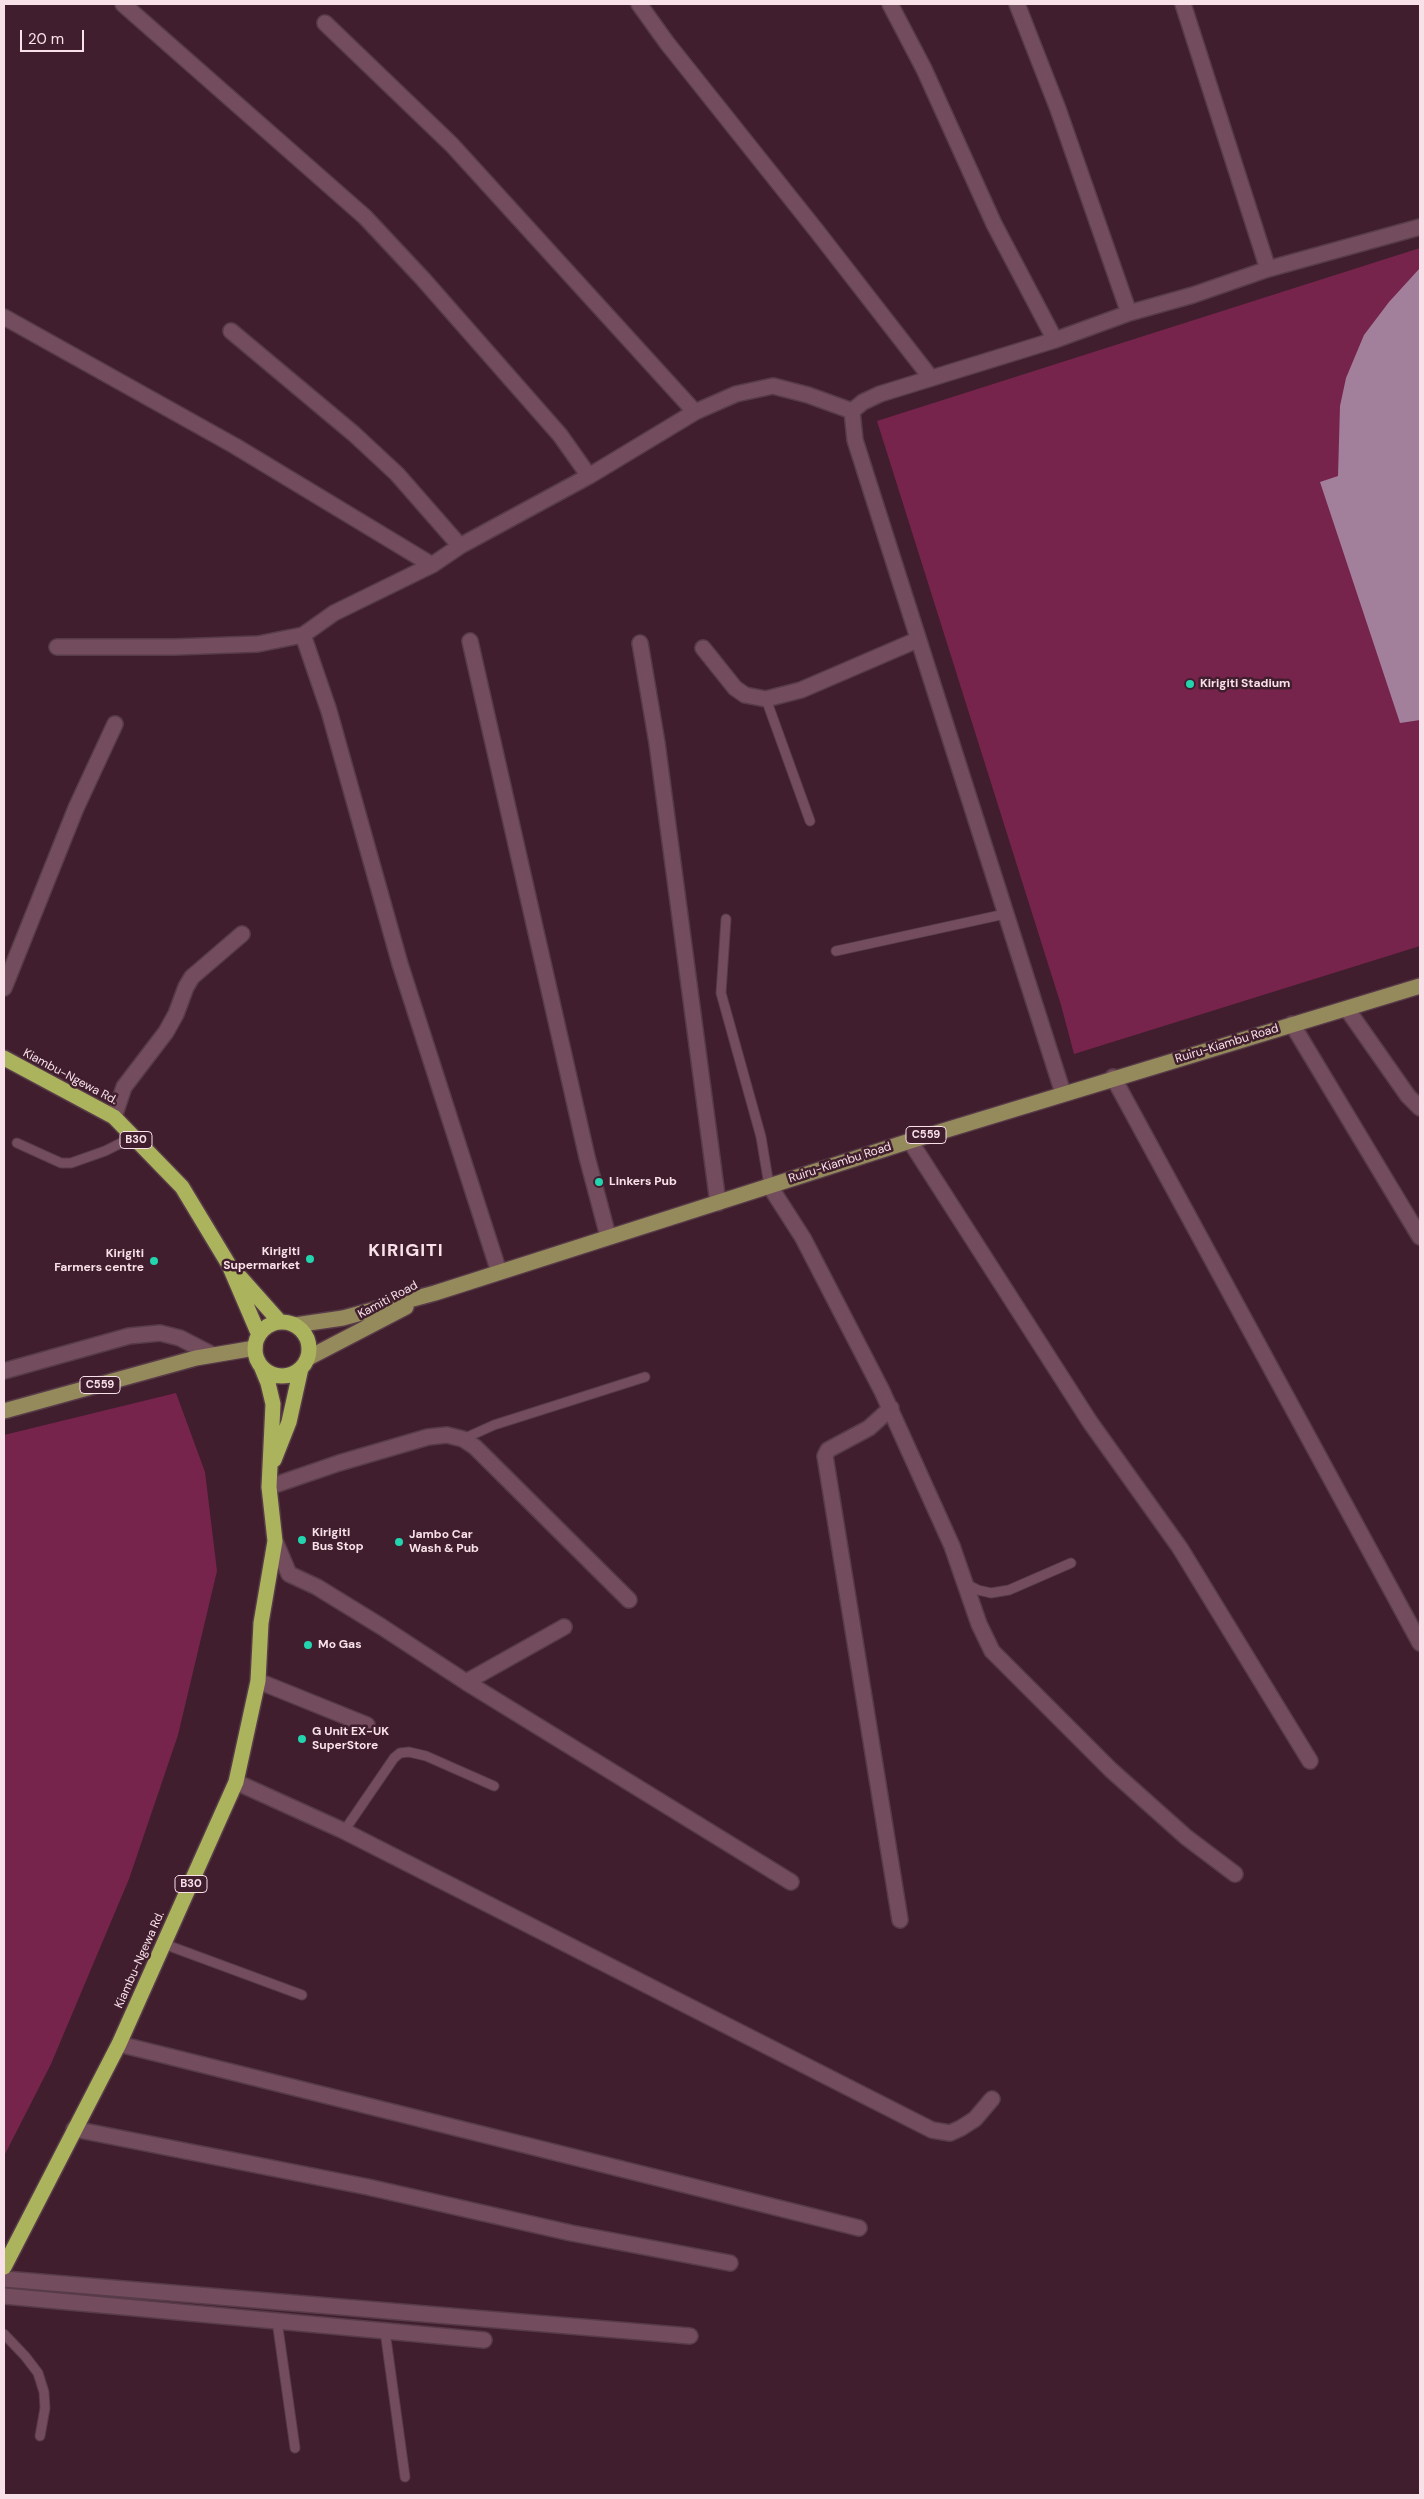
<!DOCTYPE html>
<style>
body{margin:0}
#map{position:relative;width:1424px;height:2499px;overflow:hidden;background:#401e2d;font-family:"DM Sans",sans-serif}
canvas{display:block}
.frame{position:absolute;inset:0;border:5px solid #f8e1e9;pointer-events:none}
.scale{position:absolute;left:20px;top:30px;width:64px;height:22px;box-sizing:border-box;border:2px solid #f8e1e9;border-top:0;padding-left:6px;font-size:15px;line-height:18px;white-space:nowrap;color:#f8e1e9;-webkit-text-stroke:4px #401e2d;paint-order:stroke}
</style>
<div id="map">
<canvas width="1424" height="2499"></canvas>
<div class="frame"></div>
<div class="scale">20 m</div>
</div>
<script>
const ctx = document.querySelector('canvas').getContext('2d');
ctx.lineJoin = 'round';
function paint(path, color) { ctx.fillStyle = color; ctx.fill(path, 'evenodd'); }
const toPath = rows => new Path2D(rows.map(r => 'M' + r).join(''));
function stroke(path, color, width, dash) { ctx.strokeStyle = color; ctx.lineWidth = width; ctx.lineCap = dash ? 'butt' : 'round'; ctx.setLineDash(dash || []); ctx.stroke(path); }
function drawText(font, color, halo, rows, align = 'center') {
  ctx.font = font + ' "DM Sans",sans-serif'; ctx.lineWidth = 5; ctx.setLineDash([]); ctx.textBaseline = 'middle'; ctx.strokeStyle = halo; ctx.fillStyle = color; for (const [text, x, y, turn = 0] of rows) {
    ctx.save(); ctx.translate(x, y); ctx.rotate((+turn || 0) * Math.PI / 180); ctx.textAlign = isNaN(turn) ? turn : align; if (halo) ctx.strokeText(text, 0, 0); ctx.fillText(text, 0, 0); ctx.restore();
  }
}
const green = toPath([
 [1420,248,1420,946,1074,1054,1061,1005,877,421],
 [176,1393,205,1472,217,1571,178,1735,129,1879,51,2064,4,2156,4,1435]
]);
const building = toPath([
 [1420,268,1420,720,1400,723,1320,482,1338,476,1340,406,1346,378,1364,335,1389,302]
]);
const lane = toPath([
 [766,699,810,821],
 [726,919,721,993,761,1137,769,1185],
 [836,951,1005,914],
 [17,1143,61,1163,71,1163,105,1151,133,1137],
 [463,1439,494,1425,645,1377],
 [966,1584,978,1590,991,1593,1009,1590,1071,1563],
 [344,1831,394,1758,400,1753,409,1752,426,1756,494,1786],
 [164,1944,302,1995],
 [277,2321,295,2448],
 [385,2331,405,2477],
 [4,2334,25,2356,38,2373,44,2392,45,2408,40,2436]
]);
const street = toPath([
 [123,4,365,217,423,279,560,435,589,476],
 [639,4,667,43,816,230,931,378],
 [890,4,924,69,994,224,1055,340],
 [1017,4,1058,109,1129,313],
 [1183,4,1268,269],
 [325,23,452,145,695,412],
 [4,317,235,446,432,565],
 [231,331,354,434,397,474,460,546],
 [470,641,587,1157,608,1236],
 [640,643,657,743,718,1203],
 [57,647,175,647,258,644,303,635],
 [703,648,735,688,745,695,766,699,801,690,917,640],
 [4,988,76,808,115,724],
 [1347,1009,1408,1096,1420,1108],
 [1292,1024,1420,1237],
 [1113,1077,1420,1643],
 [1063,1093,855,440,852,411,863,402,880,394,1055,340,1129,313,1193,295,1268,269,1420,227],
 [114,1117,124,1087,166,1032,176,1014,186,987,192,977,242,934],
 [910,1141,1090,1422,1180,1548,1310,1761],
 [769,1185,803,1238,882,1391,952,1546,979,1624,992,1651,1111,1770,1186,1837,1235,1874],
 [499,1272,400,964,329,711,303,635,334,613,432,565,460,546,589,476,695,412,736,394,773,386,808,395,852,411],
 [4,1371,129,1336,160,1333,180,1338,211,1354],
 [891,1408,869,1428,828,1450,825,1456,900,1920],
 [269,1487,339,1463,428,1437,447,1435,463,1439,475,1447,629,1600],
 [275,1541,289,1574,317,1587,382,1627,466,1682,791,1882],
 [258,1681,367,1725],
 [466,1682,564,1627],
 [236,1782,344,1831,932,2130,950,2133,961,2128,975,2119,992,2099],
 [119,2044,859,2228],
 [74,2129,368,2187,571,2233,730,2263],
 [4,2279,690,2336],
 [4,2296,484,2340]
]);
const primary = toPath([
 [295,1325,343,1318,435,1293,910,1141,1420,986],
 [308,1358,406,1307],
 [4,1411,196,1358,255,1348]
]);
const highway = toPath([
 [4,1058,114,1117,182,1187,229,1265,259,1335],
 [240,1277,280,1322],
 '255 1349a27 27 0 1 1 54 0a27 27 0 1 1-54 0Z',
 [274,1460,289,1422,301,1368],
 [4,2267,119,2044,236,1782,258,1681,261,1623,275,1541,269,1487,273,1404,268,1383,261,1366]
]);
const markers = [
 [1190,684,5,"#22d5af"],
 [599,1182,5,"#22d5af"],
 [310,1259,5,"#22d5af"],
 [154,1261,5,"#22d5af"],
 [302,1540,5,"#22d5af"],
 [399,1542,5,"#22d5af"],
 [308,1645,5,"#22d5af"],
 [302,1739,5,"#22d5af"]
];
const shields = [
 [926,1135,40],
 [136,1140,32],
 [100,1385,40],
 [191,1884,32]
];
const shieldNames = [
 ["C559",926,1135],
 ["B30",136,1140],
 ["C559",100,1385],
 ["B30",191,1884]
];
const poiNames = [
 ["Kirigiti Stadium",1200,684],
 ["Linkers Pub",609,1182],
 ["Kirigiti",300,1252,"right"],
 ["Supermarket",300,1266,"right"],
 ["Kirigiti",144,1254,"right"],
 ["Farmers centre",144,1268,"right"],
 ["Kirigiti",312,1533],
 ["Bus Stop",312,1547],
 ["Jambo Car",409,1535],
 ["Wash & Pub",409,1549],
 ["Mo Gas",318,1645],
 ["G Unit EX-UK",312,1732],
 ["SuperStore",312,1746]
];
const streetNames = [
 ["Ruiru-Kiambu Road",1227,1044,-17],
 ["Kiambu-Ngewa Rd.",70,1077,28],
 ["Ruiru-Kiambu Road",840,1163,-18],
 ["Kamiti Road",388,1300,-28],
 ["Kiambu-Ngewa Rd.",140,1960,-66]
];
const districtNames = [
 ["KIRIGITI",406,1251]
];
paint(green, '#77244d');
paint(building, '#a2809b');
stroke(lane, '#583b48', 11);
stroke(street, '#583b48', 18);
stroke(primary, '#583b48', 18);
stroke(highway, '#583b48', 18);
stroke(lane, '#734d5d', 9);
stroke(street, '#734d5d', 15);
stroke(primary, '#958a5c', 15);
stroke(highway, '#abb35c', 15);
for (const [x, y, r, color] of markers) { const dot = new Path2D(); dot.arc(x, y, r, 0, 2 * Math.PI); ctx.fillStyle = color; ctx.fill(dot); stroke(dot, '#401e2d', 2); }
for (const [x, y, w] of shields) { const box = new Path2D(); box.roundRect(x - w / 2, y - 8.5, w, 17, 4); ctx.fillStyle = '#401e2d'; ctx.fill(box); stroke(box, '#f8e1e9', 1); }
drawText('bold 11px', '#f8e1e9', null, shieldNames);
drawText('bold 12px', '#f8e1e9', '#401e2d', poiNames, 'left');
drawText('12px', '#f8e1e9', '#401e2d', streetNames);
ctx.letterSpacing = '1px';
drawText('bold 18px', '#f8e1e9', '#401e2d', districtNames);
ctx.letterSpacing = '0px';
</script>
